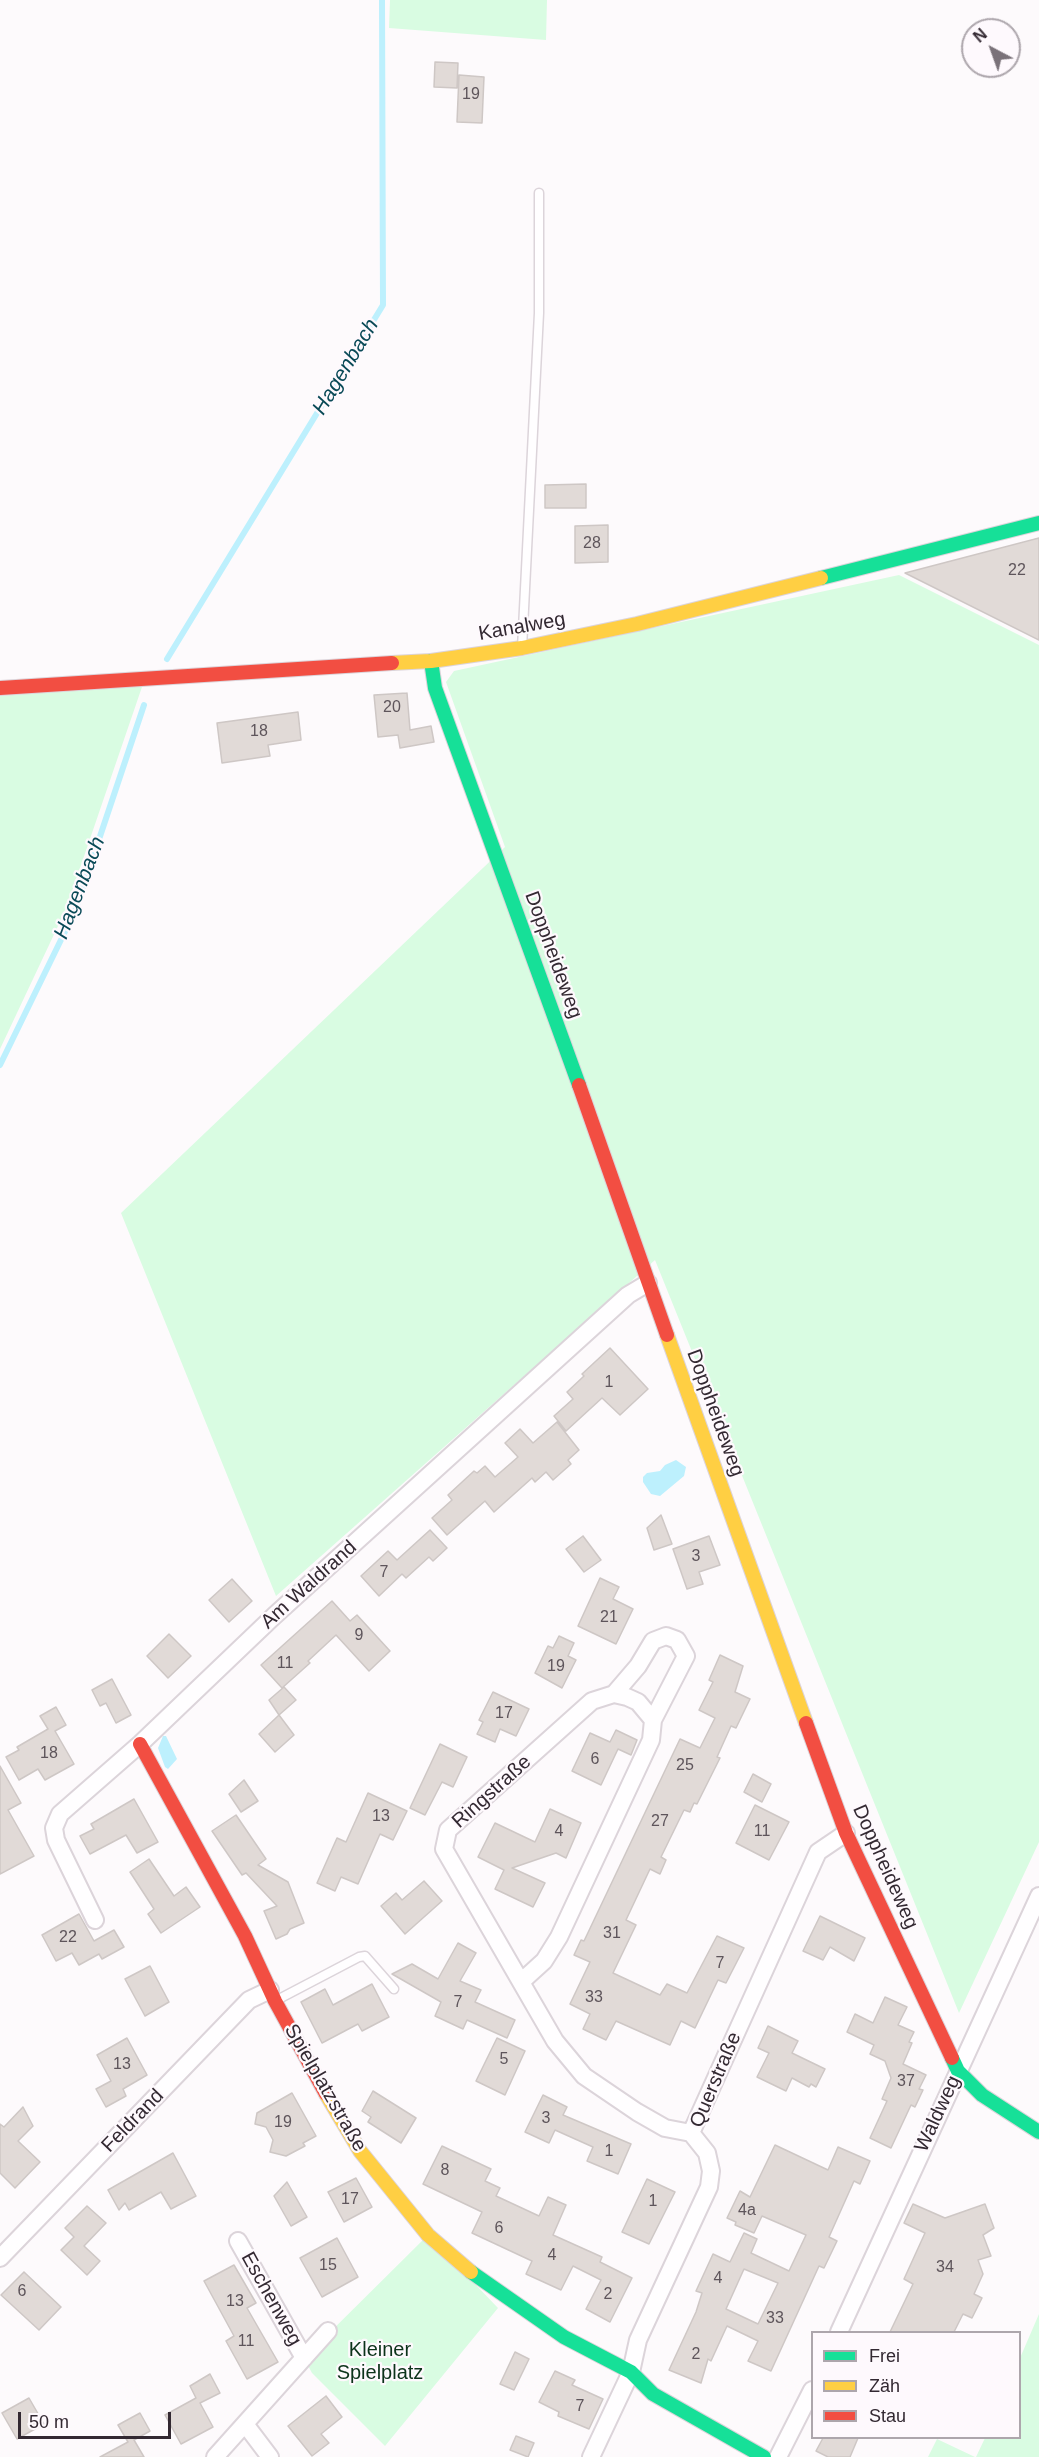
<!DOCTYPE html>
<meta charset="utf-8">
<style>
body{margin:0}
#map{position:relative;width:1039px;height:2457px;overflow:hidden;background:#fdfafc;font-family:Helvetica,sans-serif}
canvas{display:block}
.legend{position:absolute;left:811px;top:2331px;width:210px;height:108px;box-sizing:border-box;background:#fef9fd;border:2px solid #ada6ac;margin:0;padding:8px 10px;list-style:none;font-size:18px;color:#332932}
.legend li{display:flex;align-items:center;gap:12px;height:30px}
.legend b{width:30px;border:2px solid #ada6ac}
.north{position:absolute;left:961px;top:18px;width:60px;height:60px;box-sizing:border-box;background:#fef9fd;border:2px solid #ada6ac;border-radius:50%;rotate:319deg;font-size:16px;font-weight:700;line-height:24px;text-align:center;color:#332932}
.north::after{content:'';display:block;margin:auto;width:21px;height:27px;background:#7a7279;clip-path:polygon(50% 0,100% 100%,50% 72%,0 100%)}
.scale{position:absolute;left:18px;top:2412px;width:153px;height:27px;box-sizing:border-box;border:3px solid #332932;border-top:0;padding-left:8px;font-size:18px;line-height:21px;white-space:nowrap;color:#332932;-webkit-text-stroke:4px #fef9fd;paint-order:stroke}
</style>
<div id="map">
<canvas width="1039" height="2457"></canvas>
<ul class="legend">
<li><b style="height:8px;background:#16e098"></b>Frei</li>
<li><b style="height:8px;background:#ffcf43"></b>Zäh</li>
<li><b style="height:8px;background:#f24e42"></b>Stau</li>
</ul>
<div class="north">N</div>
<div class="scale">50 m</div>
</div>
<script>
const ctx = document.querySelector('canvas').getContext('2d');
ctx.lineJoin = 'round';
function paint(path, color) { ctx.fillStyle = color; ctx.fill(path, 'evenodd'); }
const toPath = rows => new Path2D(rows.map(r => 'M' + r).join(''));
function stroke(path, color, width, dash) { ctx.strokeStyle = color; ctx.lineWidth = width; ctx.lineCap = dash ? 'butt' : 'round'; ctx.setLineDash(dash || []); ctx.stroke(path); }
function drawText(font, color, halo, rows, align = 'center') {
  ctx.font = font + ' Helvetica,sans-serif'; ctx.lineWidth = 4.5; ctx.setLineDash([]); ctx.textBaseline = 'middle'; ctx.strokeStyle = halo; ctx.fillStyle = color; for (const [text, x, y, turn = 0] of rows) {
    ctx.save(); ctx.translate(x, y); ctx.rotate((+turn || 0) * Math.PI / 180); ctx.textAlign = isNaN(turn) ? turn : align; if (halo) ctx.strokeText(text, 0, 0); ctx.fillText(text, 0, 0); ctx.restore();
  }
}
const green = toPath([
 [390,0,547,0,546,40,389,28],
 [899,575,1039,645,1039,1842,959,2013,655,1260,276,1596,121,1213,505,847,446,682,454,671],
 [143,684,66,909,0,1049,0,696],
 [428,2235,498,2308,385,2446,312,2373,304,2358],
 [1039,2314,1039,2457,976,2457,985,2438,1020,2438,1020,2358],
 [937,2439,975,2457,928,2457]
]);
const water = toPath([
 [676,1460,686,1467,684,1476,660,1496,651,1494,643,1482,643,1477,647,1473,660,1471,665,1465],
 [163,1736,166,1736,177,1759,168,1769,165,1767,158,1748]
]);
const stream = toPath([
 [167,659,383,305,382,0],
 [0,1065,75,911,144,705]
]);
const building = toPath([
 [435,62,458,63,457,88,434,87,435,62],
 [459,75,484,77,482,123,457,122,459,75],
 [586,484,586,508,545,508,545,485,586,484],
 [608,525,608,562,575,563,575,526,608,525],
 [1039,538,1039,640,905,573,1039,538],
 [407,693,410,730,431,726,434,742,400,748,398,735,378,737,374,695,407,693],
 [298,712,301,740,268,745,270,756,222,763,217,723,298,712],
 [610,1348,648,1389,620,1415,602,1398,566,1431,554,1416,573,1399,567,1392,584,1376,582,1374,610,1348],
 [557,1422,579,1450,568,1460,571,1464,553,1480,546,1472,535,1482,532,1478,494,1512,485,1501,447,1535,432,1518,452,1500,448,1495,474,1471,477,1473,485,1466,495,1477,518,1457,505,1443,520,1429,533,1443,557,1422],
 [661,1515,672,1544,654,1550,647,1528,661,1515],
 [430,1530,447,1548,433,1561,429,1557,406,1578,402,1574,379,1596,361,1576,388,1551,397,1560,430,1530],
 [583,1536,601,1560,584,1572,566,1549,583,1536],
 [709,1536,720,1565,699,1572,703,1584,687,1589,673,1549,709,1536],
 [600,1578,619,1587,613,1599,633,1609,616,1644,578,1626,600,1578],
 [232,1579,252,1601,229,1622,209,1600,232,1579],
 [332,1601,350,1621,357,1615,390,1651,369,1671,336,1635,308,1661,310,1663,282,1688,261,1665,332,1601],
 [169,1634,191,1656,168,1678,147,1656,169,1634],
 [559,1636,574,1643,568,1656,576,1660,562,1688,535,1673,548,1646,553,1648,559,1636],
 [720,1655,743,1666,735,1692,750,1699,736,1728,731,1726,717,1757,720,1758,697,1804,694,1803,690,1812,684,1810,661,1857,666,1860,660,1874,650,1869,626,1920,636,1925,613,1973,660,1995,667,1984,687,1993,717,1936,744,1948,726,1983,718,1980,695,2028,681,2021,670,2045,616,2021,606,2040,583,2029,590,2014,570,2004,590,1962,574,1955,581,1940,584,1941,680,1739,700,1748,715,1718,699,1710,713,1682,709,1680,720,1655],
 [112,1679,131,1715,116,1723,106,1703,100,1706,92,1690,112,1679],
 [284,1687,296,1700,279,1715,269,1700,284,1687],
 [493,1692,529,1709,516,1736,500,1729,495,1742,477,1734,483,1722,479,1720,493,1692],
 [56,1707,66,1725,55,1731,74,1764,45,1780,38,1769,19,1780,6,1757,19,1750,17,1747,48,1729,40,1716,56,1707],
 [279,1715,294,1735,275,1752,259,1734,279,1715],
 [616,1730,637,1740,631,1755,618,1749,601,1785,572,1771,590,1733,610,1742,616,1730],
 [440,1744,467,1757,453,1787,442,1782,425,1815,410,1808,440,1744],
 [0,1766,21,1803,8,1810,34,1856,0,1874,0,1766],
 [753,1774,771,1784,762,1802,744,1792,753,1774],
 [244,1780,258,1801,241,1812,229,1794,244,1780],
 [368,1793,407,1811,393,1840,380,1834,358,1884,341,1877,335,1891,317,1883,337,1838,346,1842,368,1793],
 [134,1799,158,1842,137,1853,126,1835,90,1854,80,1836,94,1829,91,1824,134,1799],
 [755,1805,789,1822,769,1860,736,1843,755,1805],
 [550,1809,581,1823,566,1858,556,1853,512,1868,545,1883,533,1907,495,1889,504,1870,478,1857,495,1823,535,1842,550,1809],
 [236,1815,266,1859,258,1865,288,1882,304,1923,290,1929,287,1934,276,1939,264,1911,277,1906,246,1873,242,1875,212,1831,236,1815],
 [149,1859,174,1896,186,1887,200,1907,161,1933,148,1914,154,1909,130,1872,149,1859],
 [424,1881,442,1901,405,1934,381,1906,396,1893,402,1900,424,1881],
 [79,1914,94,1941,114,1930,124,1947,102,1959,99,1954,79,1965,72,1953,56,1961,42,1935,79,1914],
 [820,1916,865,1938,854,1961,830,1947,823,1960,803,1951,820,1916],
 [458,1943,476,1953,460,1981,481,1990,475,2002,515,2020,507,2038,467,2020,463,2029,435,2016,441,2002,392,1974,412,1964,438,1979,458,1943],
 [150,1966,169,2002,145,2016,125,1979,150,1966],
 [372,1984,389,2017,362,2031,358,2024,322,2043,301,2002,325,1989,333,2005,372,1984],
 [885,1997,907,2007,898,2025,914,2032,909,2042,912,2043,903,2064,926,2075,919,2089,923,2090,915,2107,911,2105,891,2148,870,2138,887,2101,882,2099,891,2078,885,2061,870,2054,874,2045,847,2032,855,2014,873,2023,885,1997],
 [768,2026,798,2041,792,2053,825,2069,816,2087,811,2084,809,2087,792,2078,786,2091,757,2077,769,2053,758,2048,768,2026],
 [127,2038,147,2075,123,2089,126,2096,106,2107,96,2089,111,2081,97,2055,127,2038],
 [497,2038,525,2051,505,2095,476,2081,497,2038],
 [373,2091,416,2118,401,2143,368,2122,371,2117,362,2111,373,2091],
 [292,2093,316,2136,303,2143,305,2146,286,2156,270,2152,273,2140,266,2127,255,2124,257,2113,292,2093],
 [543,2095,567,2107,563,2115,631,2144,618,2174,587,2161,593,2147,555,2130,549,2143,525,2132,543,2095],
 [23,2107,33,2126,18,2141,40,2162,15,2188,0,2173,0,2124,4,2127,23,2107],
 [775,2145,828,2170,838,2147,870,2161,860,2184,854,2181,829,2237,837,2241,824,2268,819,2266,771,2371,748,2361,758,2341,727,2326,711,2361,708,2359,701,2383,669,2370,696,2312,702,2293,696,2291,713,2254,730,2262,744,2233,757,2239,751,2253,789,2271,806,2235,762,2216,754,2233,735,2225,736,2222,727,2218,740,2191,750,2197,775,2145],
 [744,2269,778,2283,758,2324,726,2309,744,2269],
 [442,2146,491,2169,485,2181,500,2188,496,2196,539,2216,548,2197,566,2205,553,2235,602,2257,600,2262,632,2278,610,2322,586,2309,601,2280,573,2266,561,2290,526,2274,532,2261,472,2233,482,2212,423,2184,442,2146],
 [173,2153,196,2196,171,2209,161,2192,129,2210,125,2203,119,2210,108,2190,173,2153],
 [356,2178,372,2207,344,2222,328,2192,356,2178],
 [647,2179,675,2192,649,2244,622,2232,647,2179],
 [287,2182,307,2217,291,2226,274,2196,287,2182],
 [913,2204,945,2218,985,2204,994,2228,983,2235,991,2256,978,2260,983,2274,974,2294,982,2298,972,2318,963,2314,954,2332,890,2332,913,2284,904,2279,925,2233,904,2223,913,2204],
 [87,2206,106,2223,84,2246,100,2261,87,2275,61,2250,74,2237,65,2228,87,2206],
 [337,2238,358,2277,322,2297,300,2258,337,2238],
 [234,2265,256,2303,247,2308,278,2362,247,2379,226,2341,234,2336,204,2281,234,2265],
 [24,2272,61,2307,39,2330,1,2295,24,2272],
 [515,2352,529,2359,514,2390,500,2384,515,2352],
 [555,2371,575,2380,572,2385,603,2399,589,2429,558,2416,559,2412,539,2402,555,2371],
 [210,2374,220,2393,200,2403,213,2427,181,2444,165,2415,196,2398,190,2386,210,2374],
 [326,2396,342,2417,321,2434,329,2443,312,2456,288,2426,326,2396],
 [29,2398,44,2424,17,2439,2,2413,29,2398],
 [140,2413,150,2431,134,2440,144,2457,100,2457,128,2442,118,2425,140,2413],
 [516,2436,534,2443,528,2457,510,2450,516,2436],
 [823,2438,858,2438,850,2457,828,2457,816,2451,823,2438]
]);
const lane = toPath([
 [522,648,539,313,539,193],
 [275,2001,359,1957,365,1956,394,1989]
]);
const street = toPath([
 [614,1694,638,1666,653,1641,666,1636,677,1640,686,1656,653,1720],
 [95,1920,56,1840,54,1828,60,1814,140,1744,274,1616,628,1295,648,1283],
 [522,1981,544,1961,559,1937,651,1740,653,1720,638,1702,627,1697,614,1694,592,1701,448,1830,444,1849,555,2041,584,2076,637,2112,665,2128,691,2133],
 [238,2241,304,2358],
 [0,2258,249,2000,270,1990],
 [839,2332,1039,1896],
 [245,2424,270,2457],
 [215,2457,328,2331],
 [591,2457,631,2372,638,2340,709,2187,711,2171,707,2153,691,2133,818,1852,846,1833],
 [778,2457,812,2390]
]);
const fast = toPath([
 [821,578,1039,523],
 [431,661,435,688,579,1085],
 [952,2058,958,2071,982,2095,1039,2132],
 [471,2272,564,2337,631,2372,653,2394,764,2457]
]);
const slow = toPath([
 [392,663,431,661,522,648,637,624,821,578],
 [667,1335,806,1723],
 [326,2094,360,2151,428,2235,471,2272]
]);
const jam = toPath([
 [0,688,392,663],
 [579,1085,667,1335],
 [806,1723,846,1833,952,2058],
 [140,1744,245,1936,275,2001,326,2094]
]);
const numberNames = [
 ["19",471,95],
 ["28",592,544],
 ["22",1017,571],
 ["20",392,708],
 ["18",259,732],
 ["1",609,1383],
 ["3",696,1557],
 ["7",384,1573],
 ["21",609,1618],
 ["9",359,1636],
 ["11",285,1664],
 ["19",556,1667],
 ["17",504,1714],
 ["18",49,1754],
 ["6",595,1760],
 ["25",685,1766],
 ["13",381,1817],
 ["27",660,1822],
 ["4",559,1832],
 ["11",762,1832],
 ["31",612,1934],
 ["22",68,1938],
 ["7",720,1964],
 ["33",594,1998],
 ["7",458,2003],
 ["5",504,2060],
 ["13",122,2065],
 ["37",906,2082],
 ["3",546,2119],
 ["19",283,2123],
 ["1",609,2152],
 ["8",445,2171],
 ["17",350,2200],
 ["1",653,2202],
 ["4a",747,2211],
 ["6",499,2229],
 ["4",552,2256],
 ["15",328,2266],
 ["34",945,2268],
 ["4",718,2279],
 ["6",22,2292],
 ["2",608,2295],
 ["13",235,2302],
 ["33",775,2319],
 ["11",246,2342],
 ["2",696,2355],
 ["7",580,2407]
];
const streetNames = [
 ["Kanalweg",522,627,-10],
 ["Doppheideweg",553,955,70],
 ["Doppheideweg",715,1413,70],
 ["Am Waldrand",309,1585,-42],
 ["Ringstraße",492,1792,-42],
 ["Doppheideweg",885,1867,66],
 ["Querstraße",716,2080,-67],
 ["Spielplatzstraße",325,2088,60],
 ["Waldweg",938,2114,-65],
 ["Feldrand",133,2121,-46],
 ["Eschenweg",271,2299,61]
];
const parkNames = [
 ["Kleiner",380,2350],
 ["Spielplatz",380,2373]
];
const waterNames = [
 ["Hagenbach",346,367,-59],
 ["Hagenbach",80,888,-69]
];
paint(green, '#d9fce2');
paint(water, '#bdf0fd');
stroke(stream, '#bdf0fd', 6);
paint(building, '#e1dad7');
stroke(building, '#cec7c5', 1.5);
stroke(lane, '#dcd4da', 11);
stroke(street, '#dcd4da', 20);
stroke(fast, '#dcd4da', 16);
stroke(slow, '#dcd4da', 16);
stroke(jam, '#dcd4da', 16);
stroke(lane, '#fffeff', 8);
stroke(street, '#fffeff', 16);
stroke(fast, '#16e098', 14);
stroke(slow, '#ffcf43', 14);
stroke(jam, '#f24e42', 14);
drawText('16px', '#5e555b', null, numberNames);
drawText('20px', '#332932', '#fef9fd', streetNames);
drawText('20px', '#0c331a', '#fef9fd', parkNames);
drawText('italic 21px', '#094a57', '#fef9fd', waterNames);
</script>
